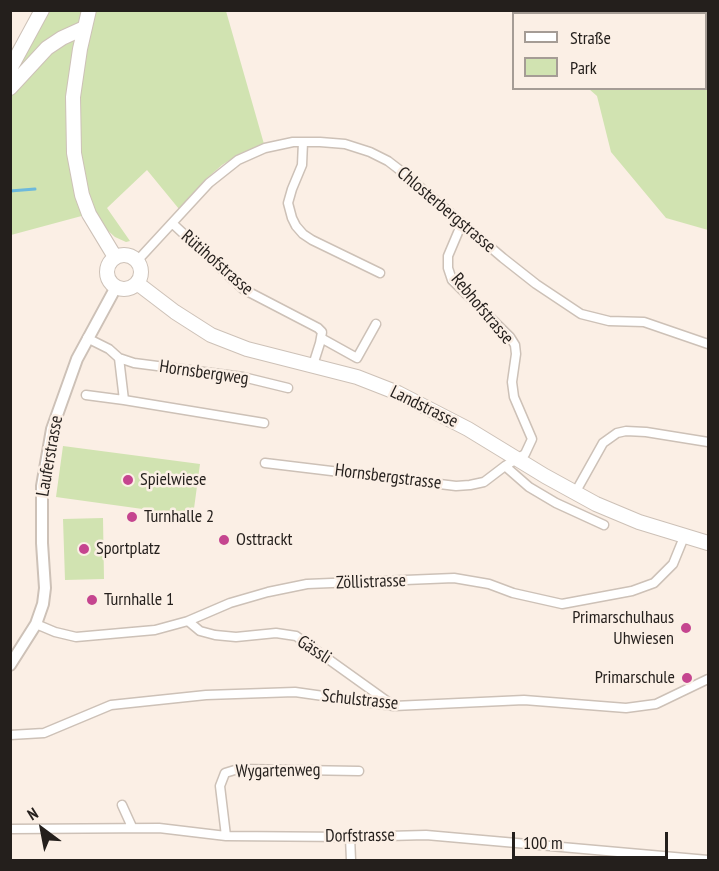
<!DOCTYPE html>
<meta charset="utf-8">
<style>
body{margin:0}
#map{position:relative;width:719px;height:871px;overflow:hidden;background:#fbefe5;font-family:"PT Sans Narrow",sans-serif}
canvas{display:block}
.frame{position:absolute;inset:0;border:12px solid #241f1c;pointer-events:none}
.legend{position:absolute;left:512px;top:12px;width:195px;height:78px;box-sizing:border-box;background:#fbefe5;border:2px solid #a59c95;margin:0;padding:8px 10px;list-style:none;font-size:18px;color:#241f1c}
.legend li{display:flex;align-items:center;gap:12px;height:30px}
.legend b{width:30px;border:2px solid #a59c95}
.north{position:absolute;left:12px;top:799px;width:60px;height:60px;-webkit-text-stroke:4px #fbefe5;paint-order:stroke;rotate:328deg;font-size:16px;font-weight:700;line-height:24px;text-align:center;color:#241f1c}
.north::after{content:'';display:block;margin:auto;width:21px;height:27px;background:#241f1c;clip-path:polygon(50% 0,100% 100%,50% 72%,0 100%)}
.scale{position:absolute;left:512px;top:832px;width:156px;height:27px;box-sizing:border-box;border:3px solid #241f1c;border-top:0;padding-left:8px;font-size:18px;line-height:21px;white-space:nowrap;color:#241f1c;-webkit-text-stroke:4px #fbefe5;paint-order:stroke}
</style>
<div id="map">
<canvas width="719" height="871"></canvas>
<div class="frame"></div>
<ul class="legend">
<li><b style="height:8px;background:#fff"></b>Straße</li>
<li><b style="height:16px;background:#d1e3b1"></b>Park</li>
</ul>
<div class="north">N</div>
<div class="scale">100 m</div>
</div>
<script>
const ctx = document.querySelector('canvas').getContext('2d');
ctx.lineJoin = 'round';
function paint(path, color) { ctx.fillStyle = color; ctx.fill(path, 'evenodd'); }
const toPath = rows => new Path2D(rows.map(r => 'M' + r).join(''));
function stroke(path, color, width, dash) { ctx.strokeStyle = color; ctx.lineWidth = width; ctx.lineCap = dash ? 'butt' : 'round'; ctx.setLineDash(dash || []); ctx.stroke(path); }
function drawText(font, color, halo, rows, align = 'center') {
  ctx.font = font + ' "PT Sans Narrow",sans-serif'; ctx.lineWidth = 5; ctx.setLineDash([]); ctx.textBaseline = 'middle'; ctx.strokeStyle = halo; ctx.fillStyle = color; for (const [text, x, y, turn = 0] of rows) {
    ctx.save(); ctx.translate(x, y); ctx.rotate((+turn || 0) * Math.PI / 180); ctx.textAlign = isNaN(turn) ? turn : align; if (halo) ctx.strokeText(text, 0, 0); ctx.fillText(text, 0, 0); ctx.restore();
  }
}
const green = toPath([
 [47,11,226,11,264,144,241,153,222,165,206,179,179,209,147,170,107,208,130,241,126,242,115,237,89,214,11,235,11,76],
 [660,11,708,11,708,230,666,218,611,152,597,96,589,89,706,88,706,14,656,13],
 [63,446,200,464,193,516,56,497],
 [103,518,104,579,65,580,63,519]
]);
const stream = toPath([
 [10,191,35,189]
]);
const minor = toPath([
 [303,142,302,165,292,189,288,203,292,218,296,226,303,234,312,240,380,273],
 [172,223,243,289,318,328,322,332,320,343,313,365],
 [137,261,209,183,238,160,265,148,293,142,320,142,345,144,370,152,388,161,401,171,503,258,536,284,581,314,609,321,644,322,708,344],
 [87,338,109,349,119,358,134,363,243,377,288,388],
 [321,338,357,358,376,324],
 [119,358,124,400,264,423],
 [86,395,124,400],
 [265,463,456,486,470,485,484,482,505,466,525,454,532,439,514,397,512,382,516,354,515,345,510,337,452,280,448,268,448,256,462,223],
 [505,466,529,487,556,503,604,525],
 [575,493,603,443,617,433,626,431,646,432,708,442],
 [188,621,200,631,215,635,236,637,276,633,296,636,391,704],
 [36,624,55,632,76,637,155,630,188,621,230,603,268,592,307,584,454,578,489,584,513,593,562,604,632,591,654,583,673,564,684,537],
 [10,735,44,733,111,705,206,695,295,692,394,706,524,700,626,708,656,704,708,679],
 [122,805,132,827],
 [10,829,159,828,226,836,350,837,426,835,708,860],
 [226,836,220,786,225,773,238,769,359,771],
 [350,837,351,860]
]);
const tertiary = toPath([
 [10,665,36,624,43,604,45,588,42,543,42,486,52,429,77,359,116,287]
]);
const primary = toPath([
 [89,10,80,49,73,97,74,153,82,195,89,214,115,257],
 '107 272a17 17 0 1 1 34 0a17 17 0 1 1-34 0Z',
 [137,283,175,312,211,335,247,349,357,377,398,393,468,429,545,476,596,504,639,522,708,543]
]);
const trunk = toPath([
 [10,69,42,10],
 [10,88,47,48,62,38,84,28]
]);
const markers = [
 [128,480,6,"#c5458f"],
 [132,517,6,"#c5458f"],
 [224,540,6,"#c5458f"],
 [84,549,6,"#c5458f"],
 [92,600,6,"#c5458f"],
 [686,628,6,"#c5458f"],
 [687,678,6,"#c5458f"]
];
const streetNames = [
 ["Chlosterbergstrasse",446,210,40],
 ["Rütihofstrasse",217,263,41],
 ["Rebhofstrasse",482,309,50],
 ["Hornsbergweg",204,373,8],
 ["Landstrasse",424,407,26],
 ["Lauferstrasse",50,456,-80],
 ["Hornsbergstrasse",388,477,7],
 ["Zöllistrasse",371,582,-2],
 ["Gässli",314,650,33],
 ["Schulstrasse",360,700,6],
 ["Wygartenweg",278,771,-1],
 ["Dorfstrasse",360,836,-1]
];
const poiNames = [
 ["Spielwiese",140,480],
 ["Turnhalle 2",144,517],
 ["Osttrackt",236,540],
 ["Sportplatz",96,549],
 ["Turnhalle 1",104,600],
 ["Primarschulhaus",674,618,"right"],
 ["Uhwiesen",674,639,"right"],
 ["Primarschule",675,678,"right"]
];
paint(green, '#d1e3b1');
stroke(stream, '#6db9dc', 3);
stroke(minor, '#cdc1b7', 11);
stroke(tertiary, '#cdc1b7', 14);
stroke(primary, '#cdc1b7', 16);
stroke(trunk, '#cdc1b7', 16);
stroke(minor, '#fff', 8);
stroke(tertiary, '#fff', 10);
stroke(primary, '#fff', 14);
stroke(trunk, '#fff', 14);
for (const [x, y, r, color] of markers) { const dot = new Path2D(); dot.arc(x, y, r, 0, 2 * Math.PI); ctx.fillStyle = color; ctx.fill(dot); stroke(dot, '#fbefe5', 2); }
drawText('18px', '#241f1c', '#fbefe5', streetNames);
drawText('18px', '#241f1c', '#fbefe5', poiNames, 'left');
</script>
